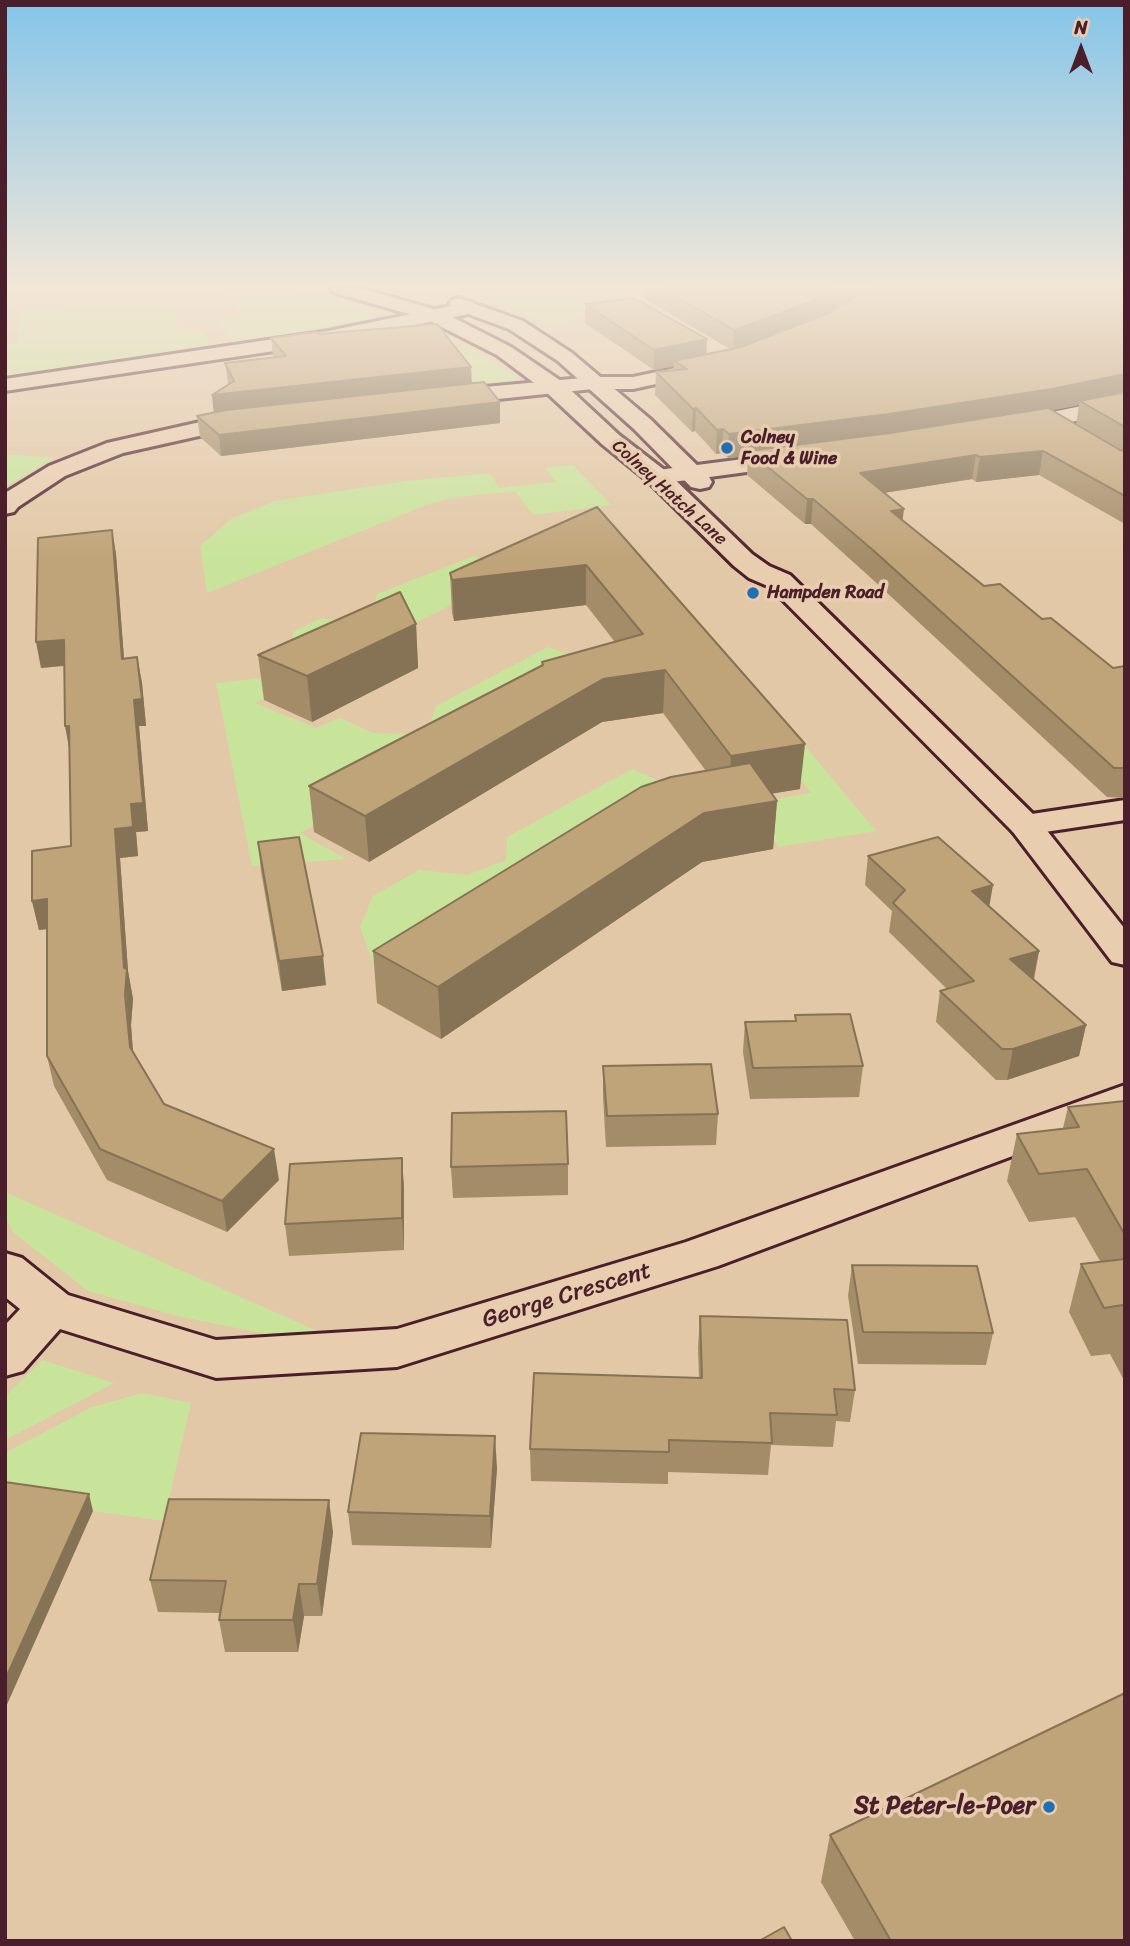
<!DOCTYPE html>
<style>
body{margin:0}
#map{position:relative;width:1130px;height:1946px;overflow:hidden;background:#e2c8a6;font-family:Sriracha,sans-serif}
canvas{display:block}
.frame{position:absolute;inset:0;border:7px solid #4a1f2b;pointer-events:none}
.north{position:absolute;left:1046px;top:14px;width:70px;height:70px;-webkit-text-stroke:5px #e8cdaf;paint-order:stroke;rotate:0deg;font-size:19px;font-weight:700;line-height:28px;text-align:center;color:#4a1f2b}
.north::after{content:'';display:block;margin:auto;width:24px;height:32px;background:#4a1f2b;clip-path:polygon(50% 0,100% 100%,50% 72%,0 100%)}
</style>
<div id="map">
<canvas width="1130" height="1946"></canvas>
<div class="frame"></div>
<div class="north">N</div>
</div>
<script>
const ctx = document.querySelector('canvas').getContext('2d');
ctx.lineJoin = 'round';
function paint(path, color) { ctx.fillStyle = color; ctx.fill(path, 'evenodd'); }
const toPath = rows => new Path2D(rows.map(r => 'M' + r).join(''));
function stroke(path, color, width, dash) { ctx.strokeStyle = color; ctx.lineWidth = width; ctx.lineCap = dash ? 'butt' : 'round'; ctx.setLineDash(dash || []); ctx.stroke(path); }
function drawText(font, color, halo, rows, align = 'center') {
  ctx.font = font + ' Sriracha,sans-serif'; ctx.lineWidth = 7; ctx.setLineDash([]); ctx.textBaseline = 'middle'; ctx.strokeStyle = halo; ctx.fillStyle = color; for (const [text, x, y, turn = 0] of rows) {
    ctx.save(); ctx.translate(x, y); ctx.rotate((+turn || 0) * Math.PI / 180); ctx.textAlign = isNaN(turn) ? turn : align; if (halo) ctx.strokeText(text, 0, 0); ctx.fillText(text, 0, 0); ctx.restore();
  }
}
const green = toPath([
 [222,288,297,288,357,303,374,312,371,318,360,324,239,341,226,337,220,317,240,315,233,294],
 [452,288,649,288,553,327,473,293],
 [172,298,179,331,204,330,207,339,216,348,5,378,5,344,18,343,19,308],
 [473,348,519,379,511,382,432,390,444,351],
 [5,454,54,458,5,487],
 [573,465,611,505,533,515,515,491,452,498,429,504,207,593,200,546,231,519,275,501,407,481,490,473,499,488,556,482,545,468],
 [474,556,527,578,473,594,255,703,316,728,340,718,373,733,410,734,430,723,436,706,548,647,635,679,556,690,300,833,346,859,252,866,216,683,292,675,293,632,319,619,349,620,374,609,377,594],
 [780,716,876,831,779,847,747,804,811,793,753,720],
 [632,769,724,809,648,820,382,989,360,927,373,896,419,870,467,875,506,860,507,837],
 [5,1192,317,1331,265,1334,178,1316,88,1291,13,1232,5,1216],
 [42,1360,114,1383,5,1440,5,1397],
 [142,1393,191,1403,164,1521,7,1499,5,1501,5,1453,90,1408]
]);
const minor = toPath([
 [471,302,481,308,478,312,328,343,5,391,5,379,328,331,471,302],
 [708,361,715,363,718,367,715,371,633,389,593,389,441,405,433,403,430,398,433,393,441,391,593,377,633,377,708,361],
 [1125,397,1125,411,1013,434,1005,432,1002,427,1005,422,1013,420,1125,397],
 [249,411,257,413,260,418,257,423,123,453,65,476,18,507,14,512,5,514,5,493,49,466,107,443,249,411],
 [798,452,806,454,810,459,806,464,658,484,649,482,646,477,649,472,658,470,798,452],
 [1125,800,1125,820,1025,835,1013,832,1008,825,1013,818,1025,815,1125,800],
 [1125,1085,1125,1114,718,1266,397,1367,216,1378,60,1329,23,1371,5,1376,5,1325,20,1309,5,1297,5,1253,22,1258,68,1295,216,1340,397,1329,686,1242,1125,1085]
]);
const major = toPath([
 [331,288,360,288,440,311,511,347,561,381,619,435,667,472,752,554,769,566,790,575,1037,818,1125,929,1125,965,1112,962,1013,832,770,587,749,578,734,566,649,482,603,445,545,391,497,355,426,319,333,292,331,288],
 [459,298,523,321,572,353,650,419,709,477,712,482,709,487,700,489,691,487,634,429,558,361,509,329,452,308,449,304,452,300,459,298]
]);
const wall = toPath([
 [645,288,871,288,818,317,1125,288,1125,524,1039,475,976,482,972,479,884,493,902,520,984,586,1042,619,1113,668,1125,666,1125,798,1107,797,871,578,811,524,805,524,747,475,748,456,728,458,722,453,716,454,695,431,692,432,655,395,656,372,673,371,674,366,654,370,585,323,585,304,707,339,706,354,730,349,645,299],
 [1079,405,1076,424,1053,410],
 [319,334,471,383,500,402,500,423,221,456,200,437,197,416,214,413,212,395,228,384,225,363,273,357,271,338],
 [597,507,800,789,772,793,777,801,773,849,702,862,441,1039,377,1003,373,951,706,771,663,713,602,722,369,862,314,832,309,786,542,665,542,662,615,642,586,605,454,621,452,613,450,573],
 [112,530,116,554,124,658,137,657,142,683,146,726,139,726,148,831,136,832,138,856,120,858,128,971,133,999,131,1025,133,1054,164,1104,279,1180,227,1232,107,1180,54,1086,47,1056,47,929,39,930,32,901,71,846,69,748,64,666,41,668],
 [416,624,418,668,312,722,264,700,258,655],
 [258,842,326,985,282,991,261,871],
 [868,856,990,907,1039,951,1034,980,1086,1025,1079,1056,1007,1080,996,1080,936,1022,940,991,947,989,889,932,892,911,865,885],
 [795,1015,863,1066,859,1097,750,1099,743,1052,745,1022,795,1021],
 [603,1066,718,1114,716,1145,606,1147,603,1097],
 [1125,1101,1125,1382,1110,1354,1091,1356,1069,1312,1081,1264,1100,1261,1075,1217,1029,1222,1007,1181,1017,1134,1063,1128,1068,1107],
 [402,1158,404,1189,404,1250,289,1256,285,1224],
 [568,1164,568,1195,453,1198,451,1167],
 [852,1265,993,1333,986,1365,858,1364,848,1296],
 [700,1316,855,1390,850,1422,836,1421,833,1447,771,1445,768,1475,668,1472,668,1484,531,1481,530,1449,699,1378,698,1348],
 [497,1468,491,1548,352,1545,348,1512],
 [333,1532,322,1616,304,1616,298,1652,225,1652,219,1620,220,1613,158,1612,150,1580],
 [830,1835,1125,1941,855,1941,821,1882]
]);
const shadedWall = toPath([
 [836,288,871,288,811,322,733,351,734,330],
 [707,339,706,359,674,361,674,366,654,370,654,350],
 [471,367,472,386,214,415,212,395],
 [1125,374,1125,395,1080,401,1079,405,1049,411,887,437,748,451,748,456,728,458,729,434],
 [500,402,500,423,221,456,219,435],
 [696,408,695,431,692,432,693,409],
 [723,429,722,453,716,454,717,430],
 [1043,451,1039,475,976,482,980,457],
 [976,455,972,479,857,497,860,473],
 [807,499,813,499,811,524,805,524],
 [904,509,901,534,891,511],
 [112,530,116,554,126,685,122,659],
 [586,565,586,605,454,621,452,580],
 [416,624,418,668,312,722,307,676],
 [64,640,68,665,41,668,36,642],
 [137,657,142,683,146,726,139,726,148,831,136,832,138,856,120,858,128,971,133,999,131,1025,135,1078,130,1047,115,829,131,804,134,700],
 [665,670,663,713,602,722,369,862,365,816,603,679],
 [65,726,69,726,70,753],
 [805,744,800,789,729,801,731,756],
 [777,801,773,849,702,862,441,1039,438,987,704,813],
 [993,885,988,914,972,891],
 [47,899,54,928,39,930,32,901],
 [1039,951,1033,980,1010,959],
 [323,956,326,985,282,991,279,961],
 [1086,1025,1079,1056,1007,1080,1013,1049],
 [274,1149,279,1180,227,1232,222,1201],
 [402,1158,404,1189,404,1250,402,1218],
 [495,1436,497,1468,491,1548,490,1516],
 [89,1494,93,1511,5,1709,5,1680],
 [329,1500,333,1532,322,1616,317,1584],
 [299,1584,304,1616,298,1652,293,1620]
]);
const building = toPath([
 [661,288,836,288,813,301,734,330,661,288],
 [871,288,1125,288,1125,374,1052,389,889,414,729,434,723,429,717,430,696,408,693,409,656,372,687,369,674,361,741,347,829,313,871,288],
 [634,298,707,339,654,350,585,304,634,298],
 [437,324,471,367,212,395,234,381,225,363,286,356,271,338,316,332,319,334,437,324],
 [484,382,500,402,219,435,197,416,226,410,484,382],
 [1125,392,1125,427,1080,401,1125,392],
 [1048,408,1120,450,1125,451,1125,496,1043,451,980,457,976,455,860,473,904,509,891,511,984,586,1000,584,1042,619,1051,618,1113,668,1125,666,1125,768,1114,768,874,551,813,499,807,499,748,451,890,433,1048,408],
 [597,507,805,744,731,756,665,670,603,679,365,816,309,786,543,665,542,662,643,634,586,565,452,580,450,573,597,507],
 [112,530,122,659,137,657,142,699,134,700,143,803,131,804,133,827,115,829,124,968,127,969,125,995,130,1047,164,1104,274,1149,222,1201,100,1149,47,1056,47,899,32,901,32,851,71,846,69,726,65,726,64,640,36,642,38,538,112,530],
 [400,592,416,624,307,676,258,655,400,592],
 [750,763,777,801,704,813,438,987,373,951,641,787,671,777,750,763],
 [299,837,323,956,279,961,258,842,299,837],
 [938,837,993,885,972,891,1039,951,1010,959,1086,1025,1013,1049,1002,1049,940,991,974,981,893,903,905,890,868,856,938,837],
 [850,1014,863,1066,753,1068,745,1022,796,1021,795,1015,850,1014],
 [711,1064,718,1114,607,1116,603,1066,711,1064],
 [1125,1101,1125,1235,1087,1169,1039,1174,1017,1134,1079,1127,1068,1107,1125,1101],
 [566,1111,568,1164,451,1167,452,1113,566,1111],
 [402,1158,402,1218,285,1224,290,1164,402,1158],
 [1125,1259,1125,1308,1123,1305,1104,1308,1081,1264,1125,1259],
 [852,1265,977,1266,993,1333,863,1332,852,1265],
 [700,1316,847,1320,855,1390,834,1389,837,1415,770,1413,772,1443,669,1440,669,1452,530,1449,534,1373,702,1378,700,1316],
 [361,1433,495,1436,490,1516,348,1512,361,1433],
 [5,1482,89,1494,5,1680,5,1482],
 [169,1499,329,1500,317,1584,299,1584,293,1620,219,1620,226,1581,150,1580,169,1499],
 [1125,1693,1125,1941,891,1941,830,1835,1125,1693],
 [784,1927,792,1941,759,1941,784,1927]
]);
const markers = [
 [727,448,7,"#1f6fb2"],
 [753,593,7,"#1f6fb2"],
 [1049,1807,7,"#1f6fb2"]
];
const farPoinames = [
 ["Colney",741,438],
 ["Food & Wine",741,459],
 ["Hampden Road",767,593]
];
const farStreetnames = [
 ["Colney Hatch Lane",669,493,42]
];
const nearStreetnames = [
 ["George Crescent",567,1296,-17]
];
const nearPoinames = [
 ["St Peter-le-Poer",1035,1807]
];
paint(green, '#c8e49b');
stroke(minor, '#4a1f2b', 6);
stroke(major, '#4a1f2b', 6);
paint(minor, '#e8cdaf');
paint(major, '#e8cdaf');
paint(wall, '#a48c68');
paint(shadedWall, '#867255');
paint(building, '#bfa379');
stroke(building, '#867255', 2);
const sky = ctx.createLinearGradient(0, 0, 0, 560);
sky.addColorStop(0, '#84c5e9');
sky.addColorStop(0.51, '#f2e6d7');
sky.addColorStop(1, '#f2e6d700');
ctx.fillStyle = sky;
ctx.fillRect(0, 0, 1130, 560);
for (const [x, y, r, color] of markers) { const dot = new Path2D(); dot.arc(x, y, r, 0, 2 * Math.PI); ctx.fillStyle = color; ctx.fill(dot); stroke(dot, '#e8cdaf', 2.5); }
drawText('bold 18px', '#4a1f2b', '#e8cdaf', farPoinames, 'left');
drawText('18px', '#4a1f2b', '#e8cdaf', farStreetnames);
drawText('24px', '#4a1f2b', '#e8cdaf', nearStreetnames);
drawText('bold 24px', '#4a1f2b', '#e8cdaf', nearPoinames, 'right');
</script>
